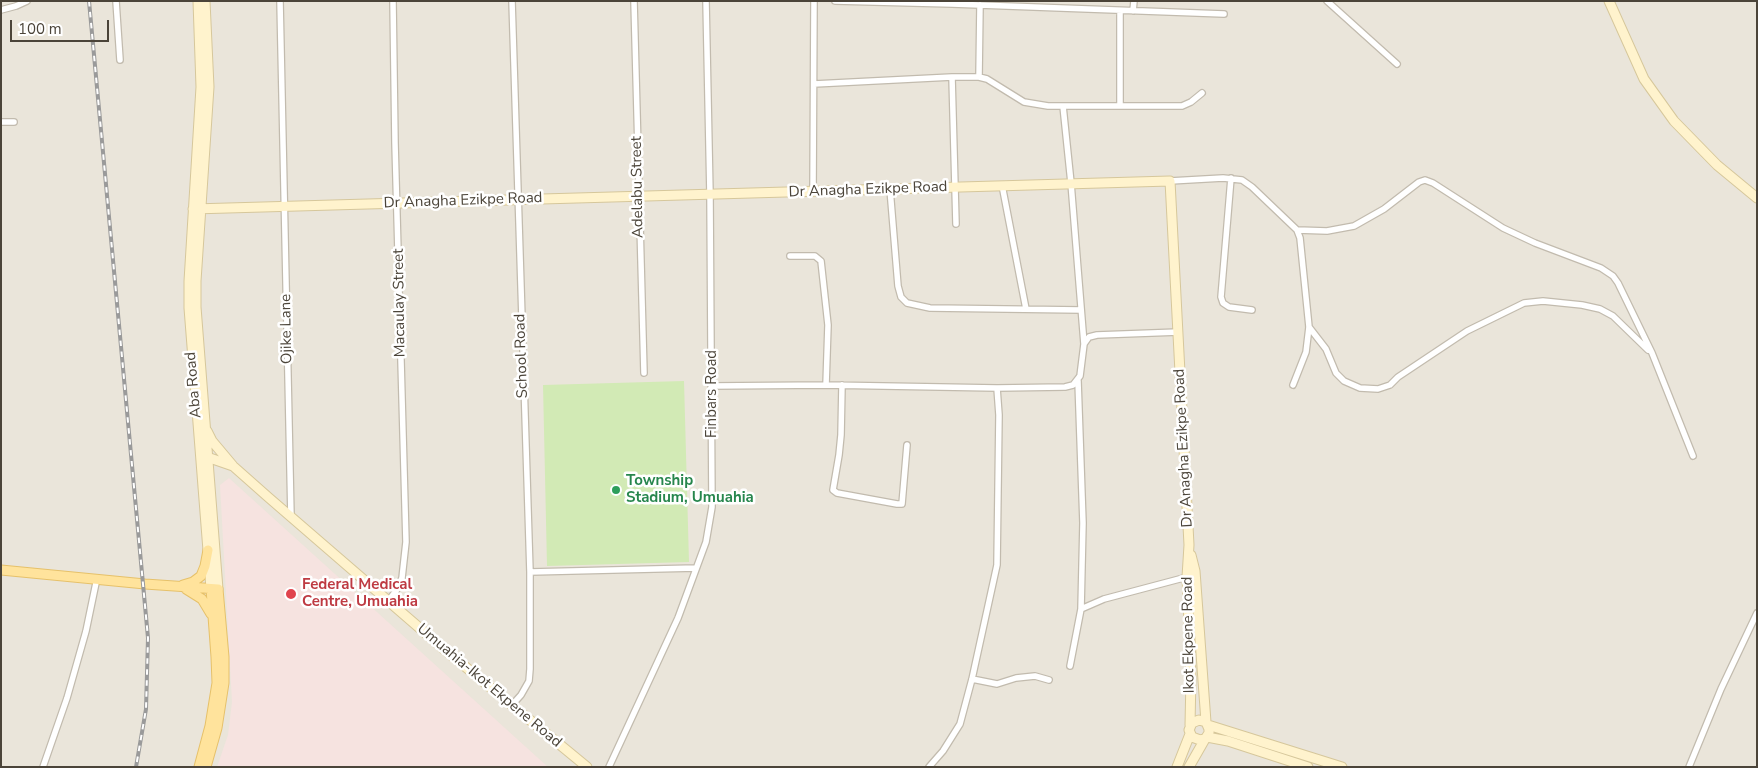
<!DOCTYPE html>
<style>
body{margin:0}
#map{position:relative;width:1758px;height:768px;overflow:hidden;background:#f6f3ec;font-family:"Nunito Sans",sans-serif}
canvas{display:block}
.frame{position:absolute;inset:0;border:2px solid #4b4439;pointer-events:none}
.scale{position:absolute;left:10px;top:20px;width:99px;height:22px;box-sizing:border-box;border:2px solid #4b4439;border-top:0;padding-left:6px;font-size:15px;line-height:18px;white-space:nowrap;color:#4b4439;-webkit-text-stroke:4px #fff;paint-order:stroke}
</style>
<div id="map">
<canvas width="1758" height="768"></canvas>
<div class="frame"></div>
<div class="scale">100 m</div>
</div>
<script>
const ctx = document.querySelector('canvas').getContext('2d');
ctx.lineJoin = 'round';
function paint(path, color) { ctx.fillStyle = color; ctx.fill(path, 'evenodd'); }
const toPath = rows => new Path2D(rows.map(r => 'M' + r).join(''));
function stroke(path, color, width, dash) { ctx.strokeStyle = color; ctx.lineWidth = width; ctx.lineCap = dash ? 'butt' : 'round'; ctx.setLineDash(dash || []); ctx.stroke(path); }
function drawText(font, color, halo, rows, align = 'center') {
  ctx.font = font + ' "Nunito Sans",sans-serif'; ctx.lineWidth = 5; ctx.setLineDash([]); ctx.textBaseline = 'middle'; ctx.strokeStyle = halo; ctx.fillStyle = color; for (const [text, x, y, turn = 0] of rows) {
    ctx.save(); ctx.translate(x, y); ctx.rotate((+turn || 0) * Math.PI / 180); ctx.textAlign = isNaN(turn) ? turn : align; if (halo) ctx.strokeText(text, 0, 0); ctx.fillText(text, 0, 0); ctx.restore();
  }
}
const residential = toPath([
 [1,1,1757,1,1757,767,1,767]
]);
const medical = toPath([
 [229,478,548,767,217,767,228,735,232,702,220,485]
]);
const green = toPath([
 [684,381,689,562,547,566,543,385]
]);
const street = toPath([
 [116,1,120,60],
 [280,1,291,517],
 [634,1,644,373],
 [835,1,952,4,1224,14],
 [1327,1,1397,64],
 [1,10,16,6,27,1],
 [1133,11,1134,1],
 [952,77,956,224],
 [979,77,980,5],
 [814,84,952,77,979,77,987,79,1024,102,1048,106,1182,106,1191,102,1202,93],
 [1063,106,1071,183,1084,344],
 [1120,106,1120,11],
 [1,122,14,122],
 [1231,178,1221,297,1223,303,1229,307,1252,310],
 [1170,181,1223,178,1242,180,1252,187,1297,230,1300,238,1309,327,1306,352,1293,385],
 [1002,185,1026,309],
 [890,189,898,286,901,297,907,303,930,308,1081,310],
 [813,191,814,1],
 [1297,230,1327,231,1354,226,1384,209,1419,182,1425,180,1433,183,1503,228,1535,243,1601,268,1613,276,1618,283,1652,353,1693,456],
 [790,256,815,256,821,261,828,325,826,385],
 [1309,327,1326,349,1336,373,1344,381,1360,388,1378,389,1390,385,1398,377,1467,331,1524,303,1543,301,1582,305,1600,309,1613,316,1648,350],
 [1078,381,1083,523,1081,609],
 [842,385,841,435,839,455,833,490,837,493,897,504,902,504,907,445],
 [712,386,826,385,997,388,1065,387,1073,385,1080,376,1084,344,1089,337,1097,335,1179,332],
 [530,572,696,568],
 [388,601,396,591,402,578,406,542,395,143,393,1],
 [1070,666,1081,609,1104,599,1187,577],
 [972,679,997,684,1016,678,1035,676,1049,680],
 [512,705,521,695,529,681,530,669,530,572,512,1],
 [43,767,67,698,86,631,97,578],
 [609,767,678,618,706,542,712,507,710,195,706,1],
 [929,767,943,751,960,724,972,679,997,565,999,415,997,388],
 [1689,767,1721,689,1757,613]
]);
const secondary = toPath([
 [198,1,201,87,189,281,189,308,211,589],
 [205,1,209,87,196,281,196,307,218,589],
 [1609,1,1644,79,1674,121,1717,165,1757,198],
 [193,209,1170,181,1189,545,1187,577,1191,677,1190,725],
 [207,431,212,441,233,466,268,497,445,650,587,767],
 [203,457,207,457,233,466],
 [1191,555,1195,571,1206,722,1209,729,1209,733,1205,739,1200,740,1192,737,1189,730,1192,723,1199,720,1206,722],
 [1208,725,1342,767],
 [1207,737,1228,741,1308,767],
 [1177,767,1190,734],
 [1189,767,1205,739]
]);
const primary = toPath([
 [1,570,145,584,218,589,224,657,224,683,217,728,206,767],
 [183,585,193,582,201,576,205,566,208,550],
 [186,589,202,599,211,614],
 [199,767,210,726,217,683,216,657,211,589]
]);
const rail = toPath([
 [89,1,148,638,146,709,136,767]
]);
const markers = [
 [616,490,5,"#2e9e5b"],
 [291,594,6,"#e0444e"]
];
const streetNames = [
 ["Adelabu Street",638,187,-91],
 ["Dr Anagha Ezikpe Road",868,190,-2],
 ["Dr Anagha Ezikpe Road",463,201,-2],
 ["Macaulay Street",400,303,-91],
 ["Ojike Lane",287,329,-91],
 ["School Road",522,356,-92],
 ["Aba Road",194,385,-95],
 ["Finbars Road",712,394,-90],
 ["Dr Anagha Ezikpe Road",1184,448,-93],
 ["Ikot Ekpene Road",1189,635,-91],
 ["Umuahia-Ikot Ekpene Road",489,686,40]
];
const leisureNames = [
 ["Township",626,481],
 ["Stadium, Umuahia",626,498]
];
const healthNames = [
 ["Federal Medical",302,585],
 ["Centre, Umuahia",302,602]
];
paint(residential, '#eae5da');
paint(medical, '#f6e3e0');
paint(green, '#d2eab5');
stroke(street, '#c2bbae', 8);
stroke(secondary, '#d6c79b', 11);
stroke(primary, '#e6c16a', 11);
stroke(street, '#fff', 5.5);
stroke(secondary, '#fff3cd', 9);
stroke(primary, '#ffe39c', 9);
stroke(rail, '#9a9a9a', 4);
stroke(rail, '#fff', 2, [5.5]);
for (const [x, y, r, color] of markers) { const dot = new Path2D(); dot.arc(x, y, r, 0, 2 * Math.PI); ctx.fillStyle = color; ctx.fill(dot); stroke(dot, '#fff', 2); }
drawText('15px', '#4b4439', '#fff', streetNames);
drawText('bold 15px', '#27864d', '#fff', leisureNames, 'left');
drawText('bold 15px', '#be3a42', '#fff', healthNames, 'left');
</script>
